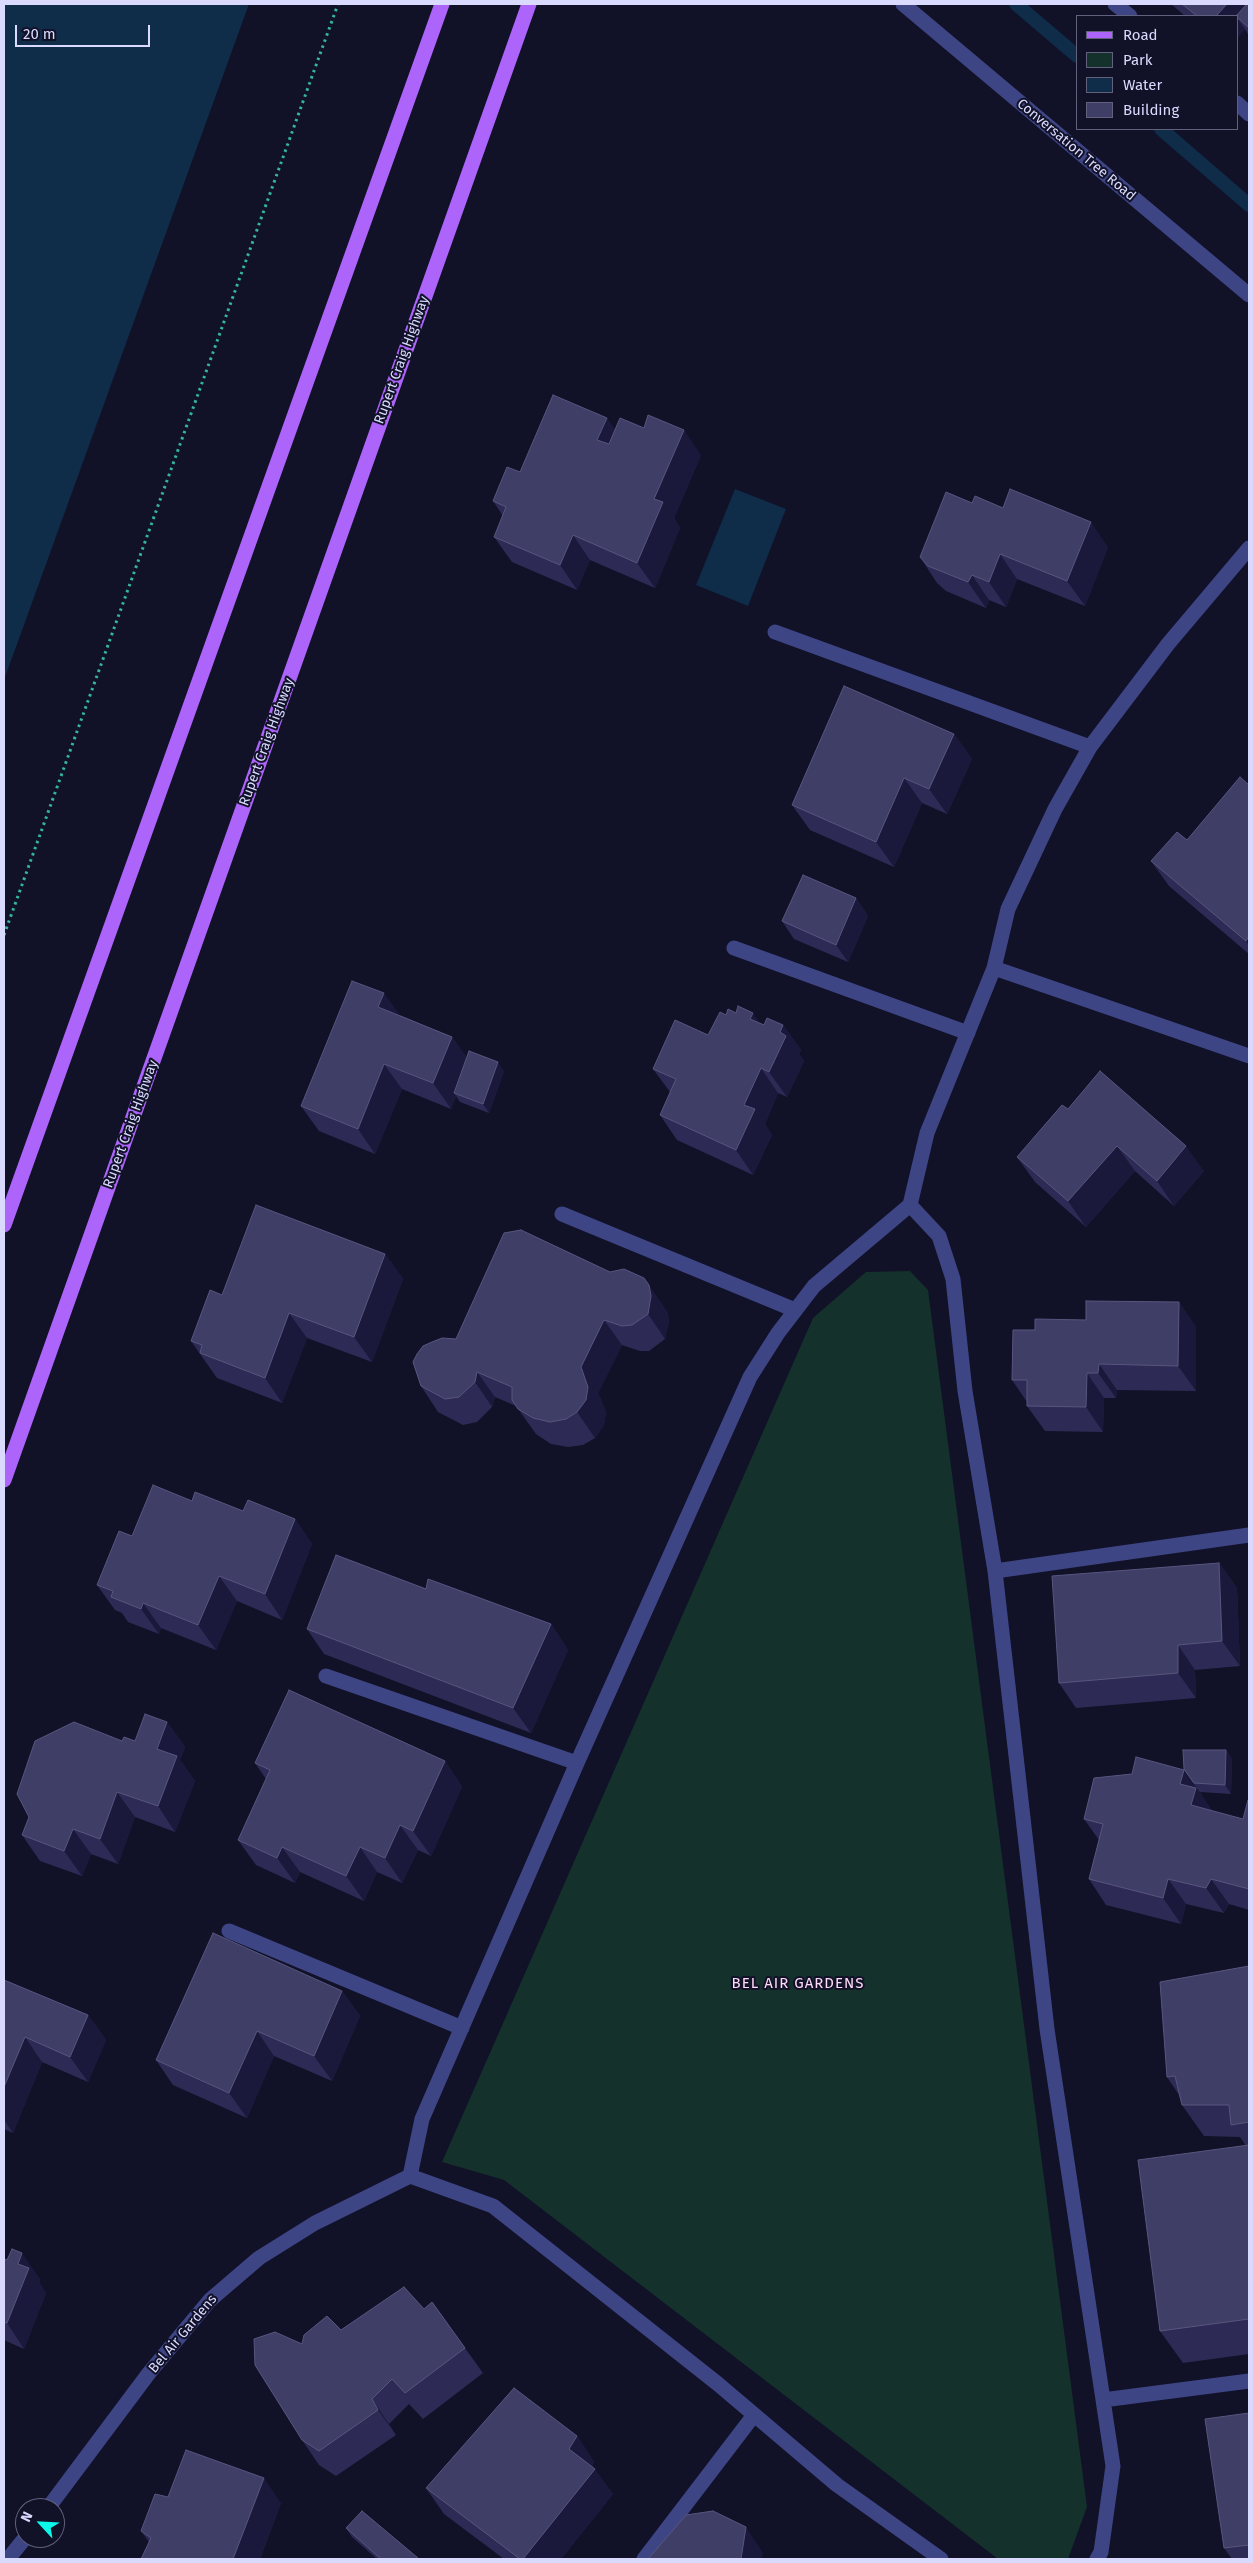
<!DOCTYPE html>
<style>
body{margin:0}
#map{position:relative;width:1253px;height:2563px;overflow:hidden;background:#111128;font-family:"Fira Sans",sans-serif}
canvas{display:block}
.frame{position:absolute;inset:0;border:5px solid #d9dafe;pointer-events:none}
.legend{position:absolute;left:1076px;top:15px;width:162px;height:115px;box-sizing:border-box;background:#111128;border:1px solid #61617e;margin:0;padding:6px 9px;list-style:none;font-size:15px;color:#d9dafe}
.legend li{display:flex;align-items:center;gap:10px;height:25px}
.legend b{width:25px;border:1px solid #61617e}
.north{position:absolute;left:15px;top:2498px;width:50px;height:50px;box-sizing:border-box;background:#111128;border:1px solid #61617e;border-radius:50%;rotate:295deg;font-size:14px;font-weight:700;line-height:20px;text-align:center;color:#d9dafe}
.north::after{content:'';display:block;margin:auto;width:18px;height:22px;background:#0cf6ec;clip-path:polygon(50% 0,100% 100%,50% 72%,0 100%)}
.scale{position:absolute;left:15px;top:25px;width:135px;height:22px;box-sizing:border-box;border:2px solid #d9dafe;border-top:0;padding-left:6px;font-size:15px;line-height:18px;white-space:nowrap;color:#d9dafe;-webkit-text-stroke:4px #111128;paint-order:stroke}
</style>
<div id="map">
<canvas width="1253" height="2563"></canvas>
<div class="frame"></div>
<ul class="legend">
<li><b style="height:6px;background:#ac64fa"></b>Road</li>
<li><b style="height:14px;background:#14312c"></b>Park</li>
<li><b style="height:14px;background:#0f2c49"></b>Water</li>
<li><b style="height:14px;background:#3f3e67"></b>Building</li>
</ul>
<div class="north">N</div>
<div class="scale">20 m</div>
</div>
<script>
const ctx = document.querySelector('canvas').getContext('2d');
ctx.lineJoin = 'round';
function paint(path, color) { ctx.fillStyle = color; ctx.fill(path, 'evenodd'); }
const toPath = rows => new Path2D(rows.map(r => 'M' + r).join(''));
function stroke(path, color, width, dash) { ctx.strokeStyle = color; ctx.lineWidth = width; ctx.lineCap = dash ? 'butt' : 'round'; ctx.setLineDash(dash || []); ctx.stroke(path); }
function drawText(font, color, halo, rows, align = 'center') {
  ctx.font = font + ' "Fira Sans",sans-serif'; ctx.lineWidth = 4; ctx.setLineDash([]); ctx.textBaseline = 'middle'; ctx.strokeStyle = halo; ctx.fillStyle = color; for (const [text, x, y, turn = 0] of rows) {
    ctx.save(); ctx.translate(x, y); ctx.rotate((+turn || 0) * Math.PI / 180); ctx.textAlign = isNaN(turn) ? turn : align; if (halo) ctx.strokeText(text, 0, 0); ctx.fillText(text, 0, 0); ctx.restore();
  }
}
const green = toPath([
 [910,1271,928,1290,1087,2507,1068,2559,998,2559,504,2180,442,2162,813,1318,866,1272]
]);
const water = toPath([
 [4,4,249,4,4,680],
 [735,489,786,509,748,606,696,585]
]);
const stream = toPath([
 [1016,4,1077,56],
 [1161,129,1249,205]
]);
const path = toPath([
 [4,935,338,4]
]);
const minor = toPath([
 [903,4,1249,295],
 [1115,4,1130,16],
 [1237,103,1249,114],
 [775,632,1090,747],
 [734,948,968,1033],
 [994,968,1249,1056],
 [910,1205,939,1236,953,1279,965,1391,995,1571,1047,2029,1113,2466,1101,2552,1097,2559],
 [562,1214,795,1310],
 [995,1571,1249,1535],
 [326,1676,577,1763],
 [229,1931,462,2028],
 [410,2176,422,2119,577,1763,750,1377,778,1333,814,1286,910,1205,927,1133,994,968,1008,909,1055,809,1090,747,1168,644,1249,548],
 [410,2176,493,2206,718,2384,837,2485,941,2559],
 [1103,2400,1249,2381],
 [48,2508,149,2373,210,2300,259,2258,315,2223,410,2176],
 [8,2559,25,2538],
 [644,2559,754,2415]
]);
const major = toPath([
 [4,1225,442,4],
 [4,1480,529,4]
]);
const wall = toPath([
 [1171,4,1249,4,1249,36,1245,29,1237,38,1237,16,1185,16],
 [615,430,701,455,674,518,680,528,655,588,590,560,577,590,512,562,494,537,503,516,493,501,520,472],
 [972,503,1003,508,1108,547,1085,606,1017,579,1006,607,989,600,986,608,946,591,937,583,920,557],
 [954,734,972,759,947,814,922,803,894,867,810,830,792,805],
 [1249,785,1249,954,1169,886,1151,861,1187,840],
 [856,898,868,916,848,962,794,939,782,921],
 [400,1015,452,1037,467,1058,504,1071,489,1113,460,1102,456,1096,451,1109,402,1089,375,1154,319,1131,301,1106],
 [726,1015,764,1025,783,1025,801,1050,799,1054,804,1061,787,1097,778,1093,765,1124,772,1135,753,1175,677,1140,660,1115,670,1092,653,1069,708,1035],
 [1068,1109,1204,1171,1174,1206,1135,1171,1086,1227,1035,1182,1017,1157],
 [385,1254,403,1279,372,1362,307,1338,282,1403,217,1378,191,1341,222,1295],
 [1179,1302,1196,1327,1196,1391,1117,1390,1116,1398,1104,1398,1103,1432,1045,1431,1027,1406,1027,1402,1012,1380,1086,1320],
 [667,1311,669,1321,665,1339,649,1351,640,1351,622,1345,598,1393,606,1412,604,1425,595,1438,583,1445,568,1447,551,1444,536,1434,516,1406,495,1397,492,1407,477,1422,463,1425,438,1412,421,1386,456,1339],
 [192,1501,243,1511,295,1519,312,1544,282,1620,237,1601,216,1650,161,1628,159,1634,128,1622,122,1613,115,1610,97,1585,132,1536],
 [1219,1563,1237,1588,1240,1666,1195,1670,1196,1698,1076,1708,1059,1683],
 [551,1624,568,1650,531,1733,324,1654,307,1629],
 [167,1722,185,1747,180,1760,195,1781,175,1832,135,1817,118,1864,91,1854,82,1876,40,1861,22,1835,135,1741],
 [1226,1750,1232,1759,1231,1794,1200,1792,1202,1795,1202,1796,1212,1811,1243,1819,1249,1800,1249,1910,1229,1904,1224,1913,1186,1904,1181,1924,1106,1905,1089,1879,1099,1840,1084,1819,1184,1769],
 [445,1761,462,1787,431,1856,418,1850,402,1883,377,1872,364,1901,300,1872,295,1883,256,1865,238,1840,266,1779,255,1763],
 [1249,1966,1249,2354,1183,2363,1160,2331,1246,2146,1240,2137,1204,2136,1182,2105,1179,2095,1167,2077],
 [4,1980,88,2015,106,2040,88,2082,42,2062,13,2133,4,2129],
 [342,1991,360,2016,332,2081,274,2056,247,2118,173,2085,156,2060],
 [4,2259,40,2279,39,2282,46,2293,24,2349,4,2340],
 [424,2309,465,2348,483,2373,423,2419,409,2404,389,2424,396,2435,336,2476,319,2465,302,2440,302,2344],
 [1249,2413,1249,2559,1232,2559,1224,2548],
 [577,2436,594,2462,592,2466,613,2494,561,2559,504,2559,444,2514,426,2488],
 [168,2497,281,2503,260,2559,141,2559,149,2542,141,2531],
 [346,2528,418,2558,419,2559,377,2559,352,2537]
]);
const shadedWall = toPath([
 [1227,4,1249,4,1237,16,1216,16],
 [1237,18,1245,29,1237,38],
 [607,418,625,443,614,465,597,440],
 [684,430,701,455,674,518,680,528,655,588,637,563,654,499],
 [1091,522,1108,547,1085,606,1067,581],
 [573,535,590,560,577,590,560,565],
 [1000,554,1017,579,1006,607,989,582],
 [972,575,989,600,986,608,968,582],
 [954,734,972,759,947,814,929,789],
 [904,778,922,803,894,867,876,842],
 [856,898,868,916,848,962,836,945],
 [1249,936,1249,946,1246,941],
 [384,993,402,1018,378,1007],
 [753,1013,770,1038,750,1019],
 [783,1025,801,1050,799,1054,804,1061,787,1097,769,1072,780,1032],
 [452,1037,470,1062,454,1093,456,1096,451,1109,433,1083],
 [498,1062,504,1071,489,1113,483,1104],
 [384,1064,402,1089,375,1154,358,1129],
 [761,1068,778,1093,765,1124,772,1135,753,1175,736,1150,744,1105],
 [1117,1146,1135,1171,1086,1227,1068,1201],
 [1186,1146,1204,1171,1174,1206,1157,1181],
 [385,1254,403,1279,372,1362,354,1337],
 [649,1285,667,1311,669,1321,665,1339,648,1314],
 [1179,1302,1196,1327,1196,1391,1178,1366],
 [289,1313,307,1338,282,1403,265,1378],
 [604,1320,622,1345,598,1393,606,1412,604,1425,595,1438,577,1412,581,1367],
 [1099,1364,1117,1390,1116,1398,1098,1373],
 [477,1372,495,1397,492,1407,475,1382],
 [1087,1373,1104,1398,1103,1432,1086,1407],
 [295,1519,312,1544,282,1620,265,1594],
 [1219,1563,1237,1588,1240,1666,1222,1641],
 [219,1576,237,1601,216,1650,198,1625],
 [143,1603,161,1628,159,1634,141,1609],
 [551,1624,568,1650,531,1733,513,1708],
 [1178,1645,1195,1670,1196,1698,1178,1673],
 [167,1722,185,1747,180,1760,195,1781,175,1832,158,1806,157,1749],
 [1226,1750,1232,1759,1231,1794,1225,1785],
 [445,1761,462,1787,431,1856,413,1831],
 [1184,1770,1202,1795,1202,1796,1213,1813,1191,1805,1180,1784],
 [117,1792,135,1817,118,1864,100,1839],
 [400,1825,418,1850,402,1883,385,1858],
 [73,1829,91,1854,82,1876,64,1851],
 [282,1847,300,1872,295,1883,277,1858],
 [360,1847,377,1872,364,1901,346,1876],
 [1168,1879,1186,1904,1181,1924,1163,1898],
 [1211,1879,1229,1904,1224,1913,1206,1888],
 [342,1991,360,2016,332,2081,314,2056],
 [88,2015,106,2040,88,2082,70,2057],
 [257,2031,274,2056,247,2118,229,2093],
 [25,2037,42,2062,13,2133,4,2120,4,2087],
 [22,2253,40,2279,39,2282,46,2293,24,2349,7,2323,18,2264],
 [372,2399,389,2424,396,2435,378,2410],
 [577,2436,594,2462,587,2474,569,2449],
 [595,2469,613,2494,561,2559,523,2559],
 [264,2478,281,2503,260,2559,233,2559],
 [746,2527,763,2553,762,2559,741,2559]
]);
const building = toPath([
 [1182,4,1227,4,1216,16,1197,16,1182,4],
 [1247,4,1249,4,1249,28,1237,17,1236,16,1247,4],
 [553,395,607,418,597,440,609,444,620,418,644,428,648,415,684,430,654,499,663,502,637,563,573,535,560,565,494,537,506,507,493,501,507,467,520,472,553,395],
 [1010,489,1091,522,1067,581,1000,554,989,582,972,575,968,582,928,566,920,557,946,492,972,503,975,496,1003,508,1010,489],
 [844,686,954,734,929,789,904,778,876,842,792,805,844,686],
 [1240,777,1249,785,1249,936,1246,941,1151,861,1177,832,1187,840,1240,777],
 [803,875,856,898,836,945,782,921,803,875],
 [352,981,384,993,378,1007,452,1037,433,1083,384,1064,358,1129,301,1106,352,981],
 [738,1006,753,1013,750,1019,764,1025,767,1018,783,1025,780,1032,786,1036,769,1072,761,1068,744,1105,755,1109,736,1150,660,1115,676,1079,653,1069,675,1020,708,1035,720,1012,726,1015,728,1009,736,1013,738,1006],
 [469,1051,498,1062,483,1104,454,1093,469,1051],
 [1100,1071,1186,1146,1157,1181,1117,1146,1068,1201,1017,1157,1062,1105,1068,1109,1100,1071],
 [256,1205,385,1254,354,1337,289,1313,265,1378,200,1353,202,1345,191,1341,210,1290,222,1295,256,1205],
 [521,1230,610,1272,624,1269,644,1278,649,1285,651,1296,648,1314,632,1325,622,1326,604,1320,581,1367,588,1387,586,1400,577,1412,566,1419,550,1422,533,1418,518,1409,512,1400,512,1387,477,1372,475,1382,459,1397,445,1399,421,1386,413,1362,417,1354,423,1346,432,1342,442,1338,456,1339,504,1233,521,1230],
 [1086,1301,1179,1302,1178,1366,1099,1364,1098,1373,1087,1373,1086,1407,1027,1406,1027,1380,1012,1380,1013,1330,1035,1330,1035,1319,1086,1320,1086,1301],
 [153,1485,192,1501,195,1492,243,1511,248,1500,295,1519,265,1594,219,1576,198,1625,143,1603,141,1609,111,1597,113,1591,97,1585,119,1531,132,1536,153,1485],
 [336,1555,426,1589,428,1579,551,1624,513,1708,307,1629,336,1555],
 [1219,1563,1222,1641,1178,1645,1178,1673,1059,1683,1052,1576,1219,1563],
 [289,1690,445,1761,413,1831,400,1825,385,1858,360,1847,346,1876,282,1847,277,1858,238,1840,270,1770,255,1763,289,1690],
 [145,1714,167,1722,157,1749,177,1756,158,1806,117,1792,100,1839,73,1829,64,1851,22,1835,29,1817,17,1794,35,1741,74,1722,122,1741,124,1737,135,1741,145,1714],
 [1183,1750,1226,1750,1225,1785,1194,1783,1184,1769,1183,1750],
 [1136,1757,1184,1770,1180,1784,1196,1788,1191,1805,1243,1819,1248,1800,1249,1800,1249,1889,1211,1879,1206,1888,1168,1879,1163,1898,1089,1879,1103,1824,1084,1819,1094,1778,1132,1774,1136,1757],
 [213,1933,342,1991,314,2056,257,2031,229,2093,156,2060,213,1933],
 [1249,1966,1249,2122,1231,2125,1229,2105,1182,2105,1175,2076,1167,2077,1160,1982,1249,1966],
 [4,1980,88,2015,70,2057,25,2037,4,2087,4,1980],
 [1249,2145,1249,2319,1160,2331,1138,2160,1249,2145],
 [12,2249,22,2253,18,2264,29,2268,7,2323,4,2322,4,2259,7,2260,12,2249],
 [404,2287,424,2309,432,2302,465,2348,405,2393,392,2379,372,2399,378,2410,319,2451,302,2440,255,2365,254,2339,275,2332,302,2344,304,2335,327,2316,341,2330,404,2287],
 [514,2388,577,2436,569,2449,595,2469,523,2559,520,2559,426,2488,514,2388],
 [1249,2413,1249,2545,1224,2548,1205,2419,1249,2413],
 [186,2450,264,2478,233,2559,141,2559,151,2538,141,2531,155,2494,168,2497,186,2450],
 [362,2511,418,2558,416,2559,381,2559,346,2528,362,2511],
 [713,2511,746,2527,741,2559,648,2559,686,2515,713,2511]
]);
const streetNames = [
 ["Conversation Tree Road",1076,150,40],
 ["Rupert Craig Highway",402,360,-70],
 ["Rupert Craig Highway",267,742,-70],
 ["Rupert Craig Highway",131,1124,-70],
 ["Bel Air Gardens",183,2334,-50]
];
const neighbourhoodNames = [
 ["BEL AIR GARDENS",798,1984]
];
paint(green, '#14312c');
paint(water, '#0f2c49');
stroke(stream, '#0f2c49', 14);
stroke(path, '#34b69c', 3, [2.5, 4]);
stroke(minor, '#3e4585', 15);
stroke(major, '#ac64fa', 15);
paint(wall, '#2d2b55');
paint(shadedWall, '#1a193b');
paint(building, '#3f3e67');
stroke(building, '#58567f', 1);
drawText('14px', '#d9dafe', '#111128', streetNames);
ctx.letterSpacing = '1px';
drawText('15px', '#fedbf6', '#111128', neighbourhoodNames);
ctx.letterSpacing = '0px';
</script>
